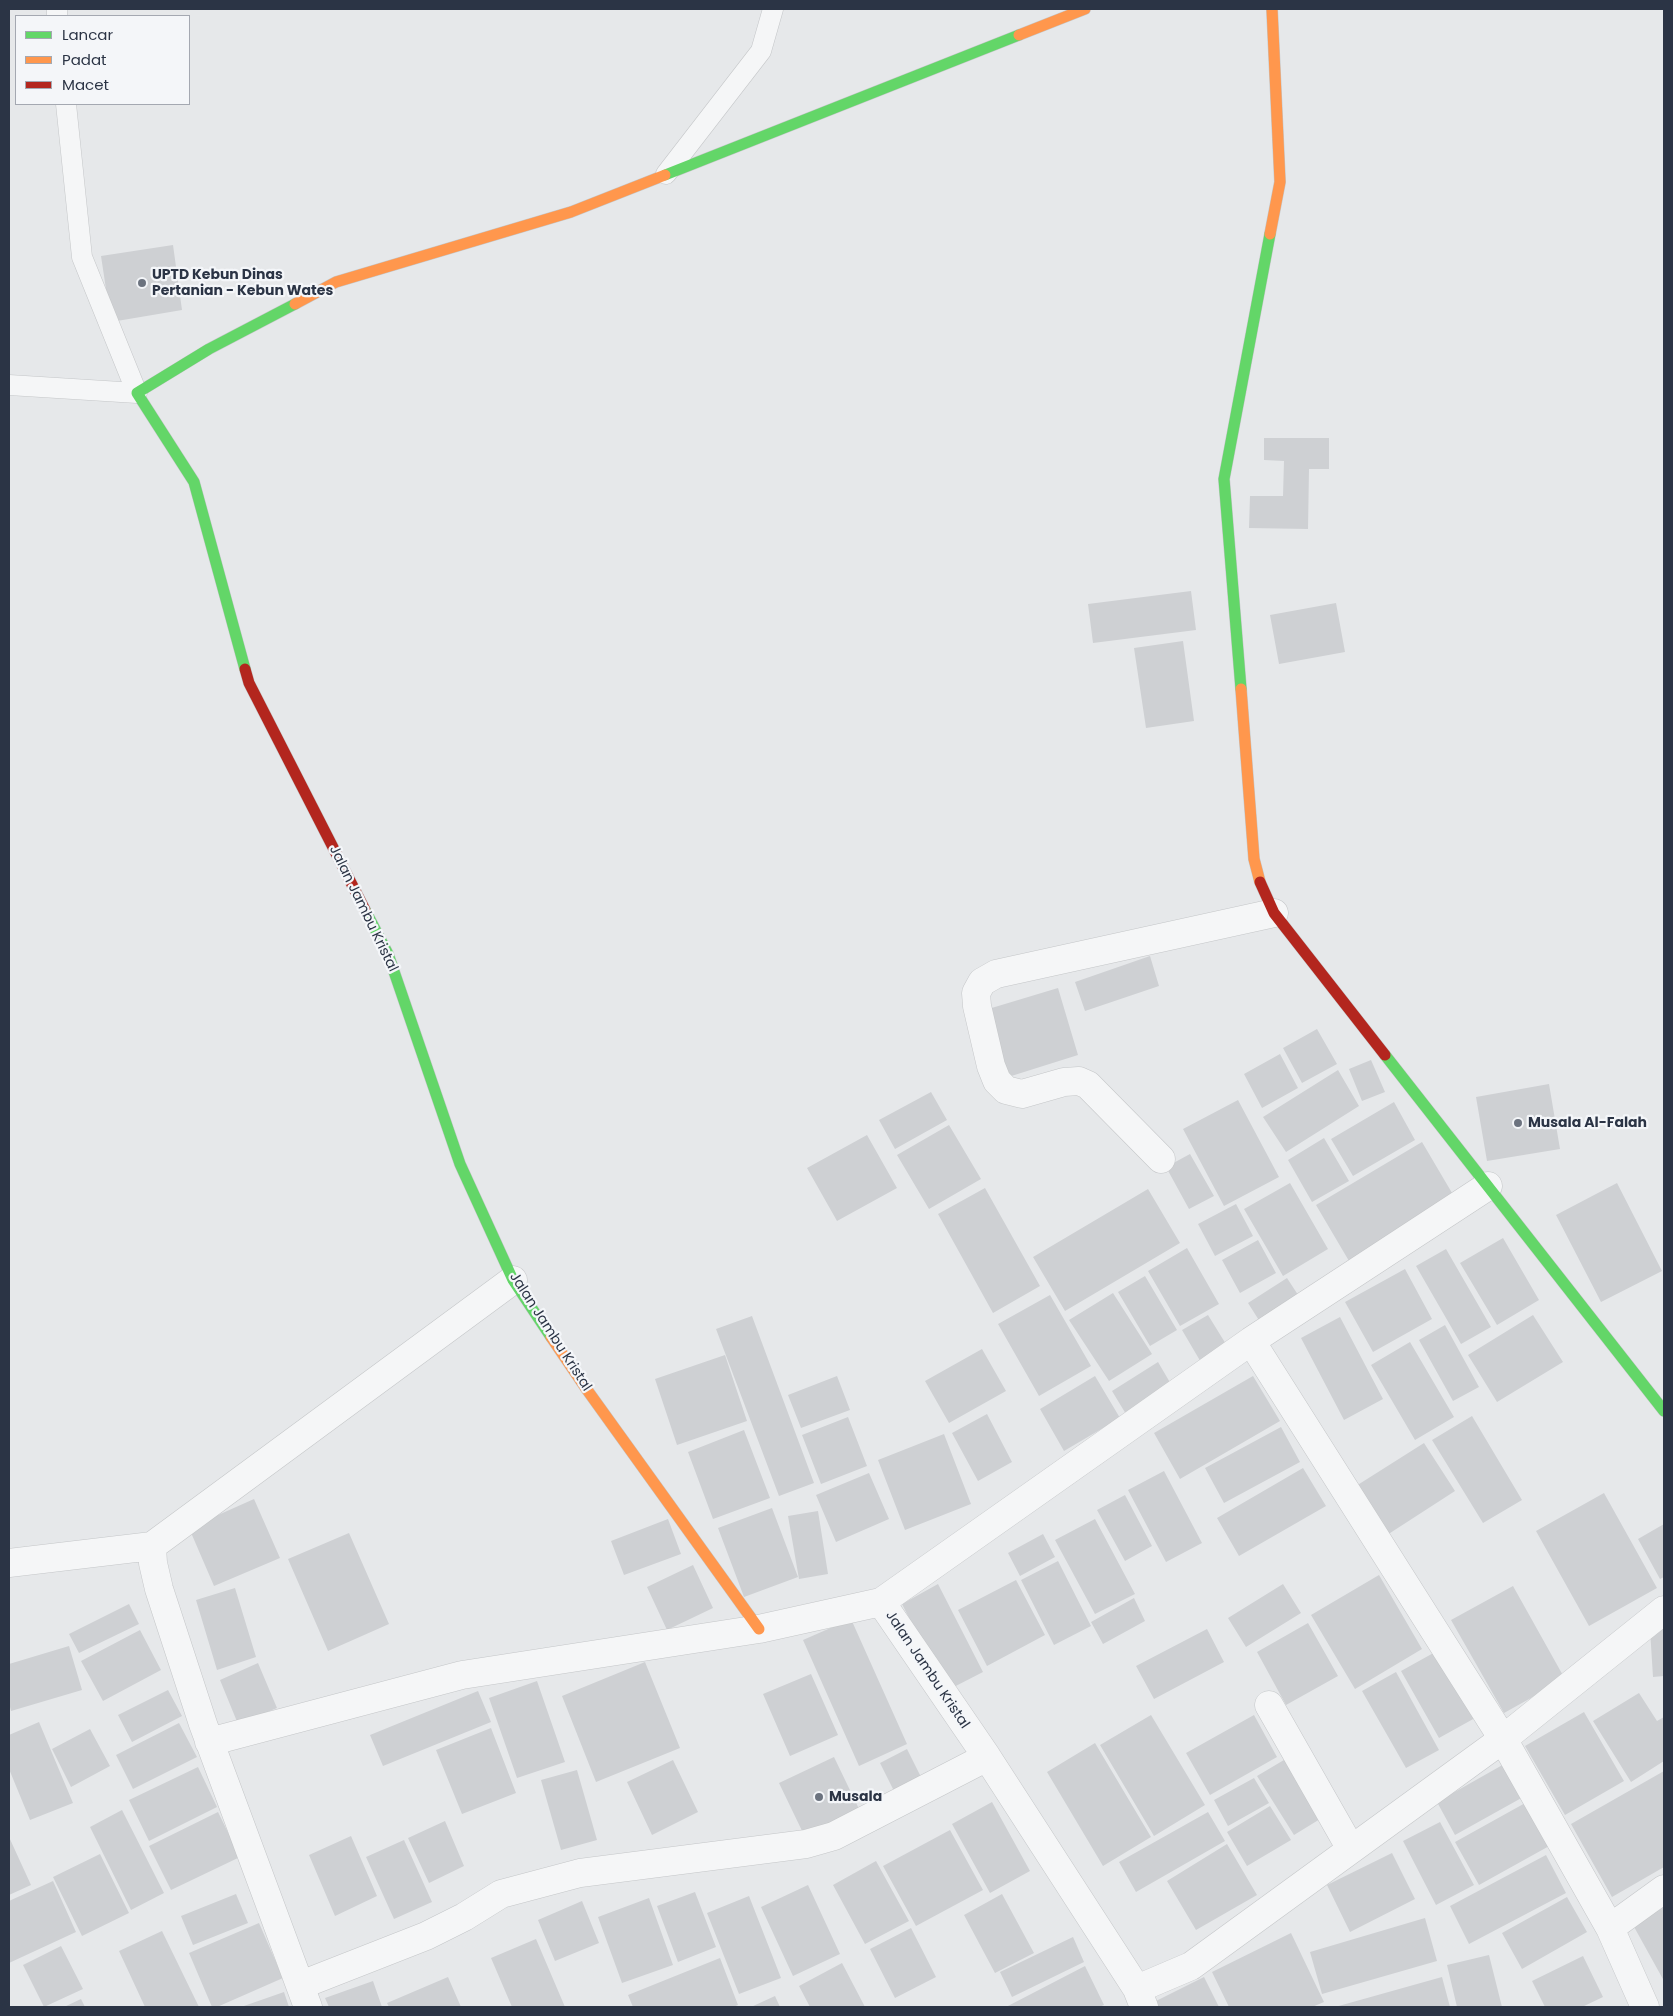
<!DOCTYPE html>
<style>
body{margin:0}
#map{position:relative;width:1673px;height:2016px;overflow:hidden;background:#e6e8ea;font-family:Poppins,sans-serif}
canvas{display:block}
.frame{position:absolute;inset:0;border:10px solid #2b3445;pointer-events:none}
.legend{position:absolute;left:15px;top:15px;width:175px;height:90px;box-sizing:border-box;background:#f4f6f9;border:1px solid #a4a8b1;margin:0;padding:6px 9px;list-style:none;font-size:15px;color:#2b3445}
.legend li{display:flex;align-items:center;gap:10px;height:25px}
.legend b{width:25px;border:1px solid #a4a8b1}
</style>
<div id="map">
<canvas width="1673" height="2016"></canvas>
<div class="frame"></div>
<ul class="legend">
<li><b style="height:6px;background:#63d668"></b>Lancar</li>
<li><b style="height:6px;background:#ff974d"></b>Padat</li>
<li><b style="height:6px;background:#b3261e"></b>Macet</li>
</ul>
</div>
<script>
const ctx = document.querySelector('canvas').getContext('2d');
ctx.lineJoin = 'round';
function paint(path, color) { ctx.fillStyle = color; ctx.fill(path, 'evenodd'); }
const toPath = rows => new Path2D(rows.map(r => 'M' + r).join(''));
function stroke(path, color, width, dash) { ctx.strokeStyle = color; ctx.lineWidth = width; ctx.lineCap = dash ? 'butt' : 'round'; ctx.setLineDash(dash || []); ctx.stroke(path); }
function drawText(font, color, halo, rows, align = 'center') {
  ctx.font = font + ' Poppins,sans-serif'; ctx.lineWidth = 4.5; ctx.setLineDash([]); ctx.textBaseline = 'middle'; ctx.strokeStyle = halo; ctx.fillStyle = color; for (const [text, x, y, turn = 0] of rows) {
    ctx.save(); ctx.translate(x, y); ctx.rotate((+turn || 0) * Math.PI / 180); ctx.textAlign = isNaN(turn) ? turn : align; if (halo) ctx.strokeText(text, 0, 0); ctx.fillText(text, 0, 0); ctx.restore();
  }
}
const building = toPath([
 [173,245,182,310,111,322,101,256],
 [1264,438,1329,438,1329,469,1309,469,1308,529,1249,528,1250,496,1283,496,1284,461,1264,460],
 [1191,591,1196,630,1093,643,1088,604],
 [1336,603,1345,652,1279,664,1270,615],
 [1183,641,1194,721,1146,728,1134,648],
 [1150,956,1159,986,1085,1011,1075,982],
 [1058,988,1078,1055,1005,1078,985,1010],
 [1317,1029,1337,1064,1302,1083,1283,1048],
 [1280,1054,1298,1088,1262,1108,1244,1074],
 [1371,1060,1385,1092,1362,1101,1349,1069],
 [1338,1070,1359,1106,1286,1152,1263,1117],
 [1549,1084,1560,1149,1487,1161,1476,1097],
 [931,1092,947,1120,895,1149,879,1120],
 [1238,1100,1279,1177,1224,1206,1183,1129],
 [1394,1102,1415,1140,1353,1176,1331,1139],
 [949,1125,981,1179,929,1209,897,1155],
 [867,1135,897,1188,837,1221,807,1168],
 [1324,1138,1349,1181,1312,1202,1288,1160],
 [1422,1142,1455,1198,1349,1261,1316,1205],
 [1190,1154,1214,1196,1189,1209,1166,1167],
 [1290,1183,1328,1249,1283,1276,1244,1209],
 [1617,1183,1662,1271,1601,1302,1556,1215],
 [985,1188,1040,1286,993,1313,938,1214],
 [1148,1189,1180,1243,1065,1311,1033,1257],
 [1236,1204,1253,1236,1215,1256,1198,1224],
 [1503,1238,1539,1300,1497,1325,1460,1263],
 [1258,1240,1276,1273,1240,1293,1222,1260],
 [1187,1248,1219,1304,1180,1326,1148,1271],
 [1446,1249,1491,1327,1461,1344,1416,1266],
 [1405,1269,1432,1319,1373,1352,1345,1302],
 [1145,1276,1177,1330,1150,1346,1118,1292],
 [1287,1278,1302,1301,1262,1325,1248,1303],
 [1113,1293,1152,1354,1109,1381,1069,1320],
 [1050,1295,1091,1366,1039,1396,998,1324],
 [1208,1315,1229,1349,1202,1364,1182,1330],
 [1533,1315,1563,1362,1497,1402,1468,1355],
 [752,1316,814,1483,779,1496,716,1329],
 [1340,1317,1383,1399,1344,1420,1301,1338],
 [1445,1325,1479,1387,1453,1401,1419,1340],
 [1410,1342,1454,1417,1415,1440,1371,1365],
 [982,1349,1006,1391,949,1423,925,1381],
 [725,1355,747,1421,677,1445,655,1379],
 [1158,1362,1175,1391,1129,1419,1112,1391],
 [837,1376,850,1410,801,1428,788,1395],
 [1095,1376,1120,1418,1064,1451,1040,1409],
 [1253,1376,1280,1421,1180,1479,1154,1433],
 [987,1414,1012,1462,978,1481,952,1433],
 [1472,1416,1522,1500,1483,1523,1432,1440],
 [848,1417,867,1466,821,1484,802,1435],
 [1281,1427,1300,1462,1224,1503,1205,1468],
 [744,1430,770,1498,713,1519,688,1452],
 [944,1434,971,1504,905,1530,878,1460],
 [1424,1443,1455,1491,1387,1535,1356,1486],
 [1303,1468,1326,1506,1239,1556,1217,1518],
 [1164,1471,1202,1543,1166,1562,1128,1490],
 [869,1473,889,1519,836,1542,816,1495],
 [1604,1493,1657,1588,1589,1626,1536,1531],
 [1125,1495,1152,1546,1125,1561,1097,1510],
 [254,1499,280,1558,214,1586,189,1528],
 [772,1508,798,1577,744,1597,718,1528],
 [818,1511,828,1574,799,1579,788,1516],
 [668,1519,681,1554,624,1575,611,1541],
 [1095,1519,1135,1594,1095,1614,1055,1540],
 [1664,1524,1664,1577,1660,1579,1638,1539],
 [349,1533,389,1624,328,1651,288,1559],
 [1043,1534,1055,1557,1020,1576,1008,1553],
 [1058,1561,1091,1626,1054,1645,1021,1580],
 [693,1565,713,1608,667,1630,647,1587],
 [1379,1575,1422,1649,1355,1689,1311,1615],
 [1016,1580,1045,1635,987,1666,958,1610],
 [938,1584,983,1672,946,1691,902,1604],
 [1283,1584,1301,1613,1246,1647,1228,1618],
 [1513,1586,1565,1679,1504,1713,1451,1620],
 [235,1588,256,1657,217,1670,196,1600],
 [1134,1598,1145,1621,1103,1644,1091,1622],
 [129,1604,139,1624,79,1653,69,1634],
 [851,1619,907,1744,859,1766,803,1640],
 [1308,1623,1338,1676,1286,1705,1257,1652],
 [1664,1628,1664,1676,1653,1677,1650,1629],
 [1207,1629,1224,1662,1154,1699,1136,1666],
 [140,1630,161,1670,103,1701,81,1661],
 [69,1646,82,1690,11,1711,9,1703,9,1664],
 [1437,1651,1475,1718,1439,1738,1401,1671],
 [645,1662,680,1748,596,1782,562,1696],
 [258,1663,277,1708,238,1724,220,1680],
 [1396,1672,1439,1750,1406,1768,1362,1691],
 [811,1674,838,1735,790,1756,763,1694],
 [537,1681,565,1762,517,1778,489,1698],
 [168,1690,182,1716,132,1742,118,1715],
 [478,1691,491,1722,383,1766,370,1735],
 [1639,1693,1657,1721,1664,1717,1664,1761,1631,1782,1593,1721],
 [1584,1712,1624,1781,1565,1815,1525,1746],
 [1151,1715,1205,1805,1154,1836,1100,1745],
 [1254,1715,1277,1757,1210,1795,1186,1753],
 [39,1722,73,1803,30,1820,9,1769,9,1735],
 [179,1723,197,1757,133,1789,116,1755],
 [491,1728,516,1793,462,1814,436,1750],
 [90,1729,110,1766,71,1787,52,1749],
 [1095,1743,1151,1837,1103,1866,1047,1772],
 [907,1749,923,1781,896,1795,880,1763],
 [834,1757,860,1811,805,1837,779,1783],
 [1289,1757,1325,1816,1294,1835,1257,1776],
 [673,1760,698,1812,652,1835,627,1782],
 [1506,1763,1525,1796,1455,1835,1437,1802],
 [198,1767,217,1807,149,1841,129,1800],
 [577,1770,597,1840,561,1850,541,1780],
 [1664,1771,1664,1867,1612,1897,1571,1824],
 [1254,1778,1269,1803,1228,1826,1214,1800],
 [992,1802,1030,1871,990,1893,952,1824],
 [1527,1802,1551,1845,1479,1885,1455,1842],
 [1270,1806,1291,1840,1247,1866,1227,1832],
 [122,1810,164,1893,131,1910,90,1827],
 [218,1812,240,1857,171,1890,149,1846],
 [1208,1812,1225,1841,1136,1892,1119,1862],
 [445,1821,464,1866,429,1883,408,1838],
 [1440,1822,1474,1885,1436,1905,1403,1841],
 [950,1830,983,1890,916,1926,883,1866],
 [351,1836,377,1896,335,1916,309,1855],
 [9,1837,31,1885,9,1895],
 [404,1840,432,1902,394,1919,366,1857],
 [1227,1844,1257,1895,1196,1930,1167,1881],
 [1392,1853,1415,1899,1350,1932,1327,1885],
 [100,1854,129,1913,82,1936,53,1877],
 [1546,1855,1566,1893,1469,1944,1450,1906],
 [876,1861,909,1921,865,1944,833,1885],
 [53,1881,76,1932,9,1963,9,1901],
 [808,1885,840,1954,793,1976,761,1907],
 [695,1892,716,1947,678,1962,657,1906],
 [236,1894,248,1923,193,1945,181,1916],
 [1002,1894,1034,1953,995,1973,964,1915],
 [749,1896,781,1978,739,1994,707,1913],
 [1567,1897,1587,1932,1522,1969,1502,1933],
 [649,1898,673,1965,622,1983,598,1917],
 [582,1901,599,1943,555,1961,538,1920],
 [1664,1907,1664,1981,1633,1925],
 [1425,1918,1437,1961,1322,1994,1310,1952],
 [259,1923,283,1978,217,2007,212,2007,189,1953],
 [911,1928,936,1977,895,1998,870,1949],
 [162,1931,199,2007,145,2007,119,1951],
 [1291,1933,1324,2002,1312,2007,1229,2007,1212,1972],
 [1073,1937,1084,1962,1012,1997,1000,1972],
 [536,1939,565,2007,512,2007,491,1958],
 [61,1946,83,1989,44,2007,23,1965],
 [1489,1955,1502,2007,1457,2007,1447,1965],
 [1583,1956,1603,1997,1582,2007,1545,2007,1532,1981],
 [720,1958,738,2005,733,2007,633,2007,628,1995],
 [842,1963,865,2007,810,2007,799,1986],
 [1085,1966,1104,2005,1099,2007,1006,2007],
 [448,1977,461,2007,389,2007,387,2003],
 [1204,1977,1219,2007,1152,2007,1150,2004],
 [1442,1977,1450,2007,1335,2007],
 [373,1981,382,2007,329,2007,325,1998],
 [284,1992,289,2007,241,2007],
 [775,1996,780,2007,751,2007],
 [81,1999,85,2007,64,2007]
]);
const lane = toPath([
 [57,9,57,16],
 [666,174,761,51,773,9],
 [9,385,137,393,82,257,66,104]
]);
const street = toPath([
 [1161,1159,1088,1085,1079,1081,1064,1082,1022,1094,1006,1090,997,1081,991,1066,977,1006,976,993,982,982,996,974,1274,913],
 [1251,1341,1503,1739,1610,1928,1645,2007],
 [152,1546,153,1563,159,1589,203,1724,308,2007],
 [9,1563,152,1546,513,1280],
 [881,1602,1251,1341,1488,1186],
 [1269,1705,1351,1849],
 [209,1742,462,1675,759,1629,881,1602,987,1757,1137,1989,1144,2007],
 [1610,1928,1664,1889],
 [301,1985,426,1936,464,1917,501,1894,580,1873,806,1844,834,1836,987,1757],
 [1137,1989,1191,1966,1503,1739,1664,1610]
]);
const fast = toPath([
 [665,175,1019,35],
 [245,669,194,482,137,393,209,349,295,304],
 [1241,689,1224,479,1270,234],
 [365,910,388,954,460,1164,513,1280,551,1337],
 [1385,1055,1664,1411]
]);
const slow = toPath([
 [1019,35,1085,9],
 [1270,234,1280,182,1272,9],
 [295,304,336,282,571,212,665,175],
 [1241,689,1254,859,1260,882],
 [551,1337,585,1387,759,1629]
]);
const jam = toPath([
 [245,669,249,683,365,910],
 [1260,882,1274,913,1385,1055]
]);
const markers = [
 [142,283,5,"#6c737f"],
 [1518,1123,5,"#6c737f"],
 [819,1797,5,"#6c737f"]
];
const poiNames = [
 ["UPTD Kebun Dinas",152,275],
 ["Pertanian - Kebun Wates",152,291],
 ["Musala Al-Falah",1528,1123],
 ["Musala",829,1797]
];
const streetNames = [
 ["Jalan Jambu Kristal",363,909,64],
 ["Jalan Jambu Kristal",550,1332,57],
 ["Jalan Jambu Kristal",927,1670,56]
];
paint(building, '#ced0d3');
stroke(lane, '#c4c6c8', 21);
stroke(street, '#c4c6c8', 29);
stroke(fast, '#c4c6c8', 12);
stroke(slow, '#c4c6c8', 12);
stroke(jam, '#c4c6c8', 12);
stroke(lane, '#f5f6f7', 20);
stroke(street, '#f5f6f7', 28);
stroke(fast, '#63d668', 11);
stroke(slow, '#ff974d', 11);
stroke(jam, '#b3261e', 11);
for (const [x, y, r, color] of markers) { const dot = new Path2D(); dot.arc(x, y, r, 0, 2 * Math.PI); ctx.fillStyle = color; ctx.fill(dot); stroke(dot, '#f4f6f9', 2); }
drawText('bold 14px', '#2b3445', '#f4f6f9', poiNames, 'left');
drawText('14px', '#2b3445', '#f4f6f9', streetNames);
</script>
